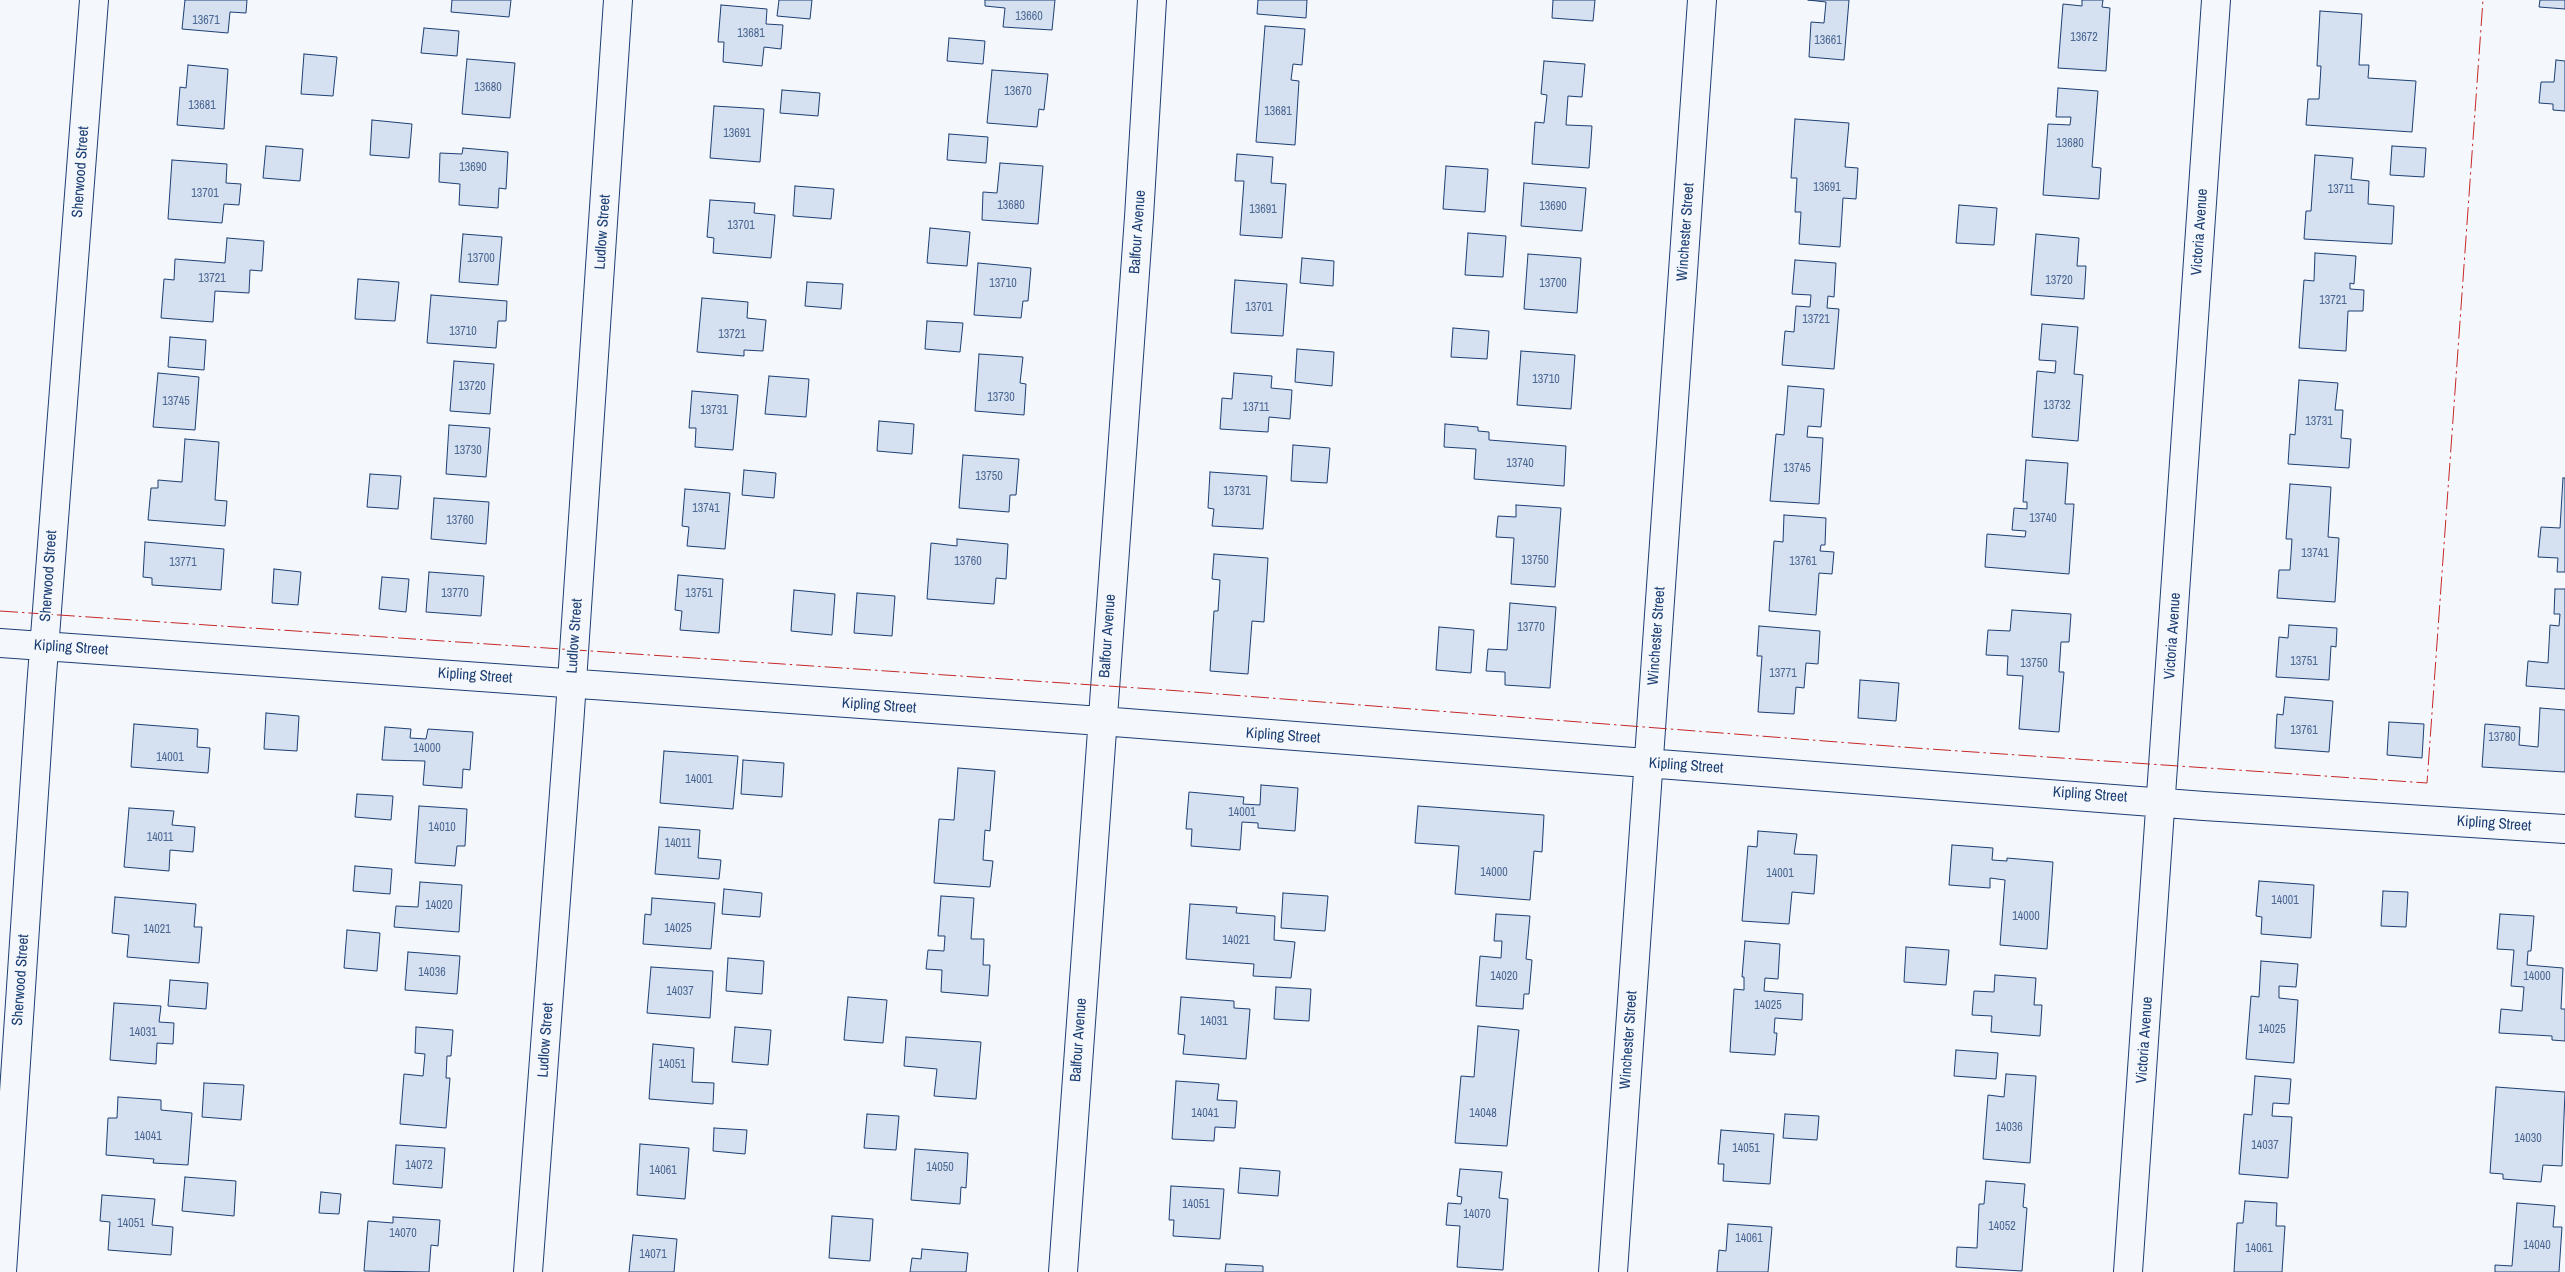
<!DOCTYPE html>
<style>
body{margin:0}
canvas{display:block;background:#f4f7fb}
</style>
<canvas width="2565" height="1272"></canvas>
<script>
const ctx = document.querySelector('canvas').getContext('2d');
ctx.lineJoin = 'round';
function paint(path, color) { ctx.fillStyle = color; ctx.fill(path, 'evenodd'); }
const toPath = rows => new Path2D(rows.map(r => 'M' + r).join(''));
function stroke(path, color, width, dash) { ctx.strokeStyle = color; ctx.lineWidth = width; ctx.lineCap = dash ? 'butt' : 'round'; ctx.setLineDash(dash || []); ctx.stroke(path); }
function drawText(font, color, halo, rows, align = 'center') {
  ctx.font = font + ' "Archivo Narrow",sans-serif'; ctx.lineWidth = 4; ctx.setLineDash([]); ctx.textBaseline = 'middle'; ctx.strokeStyle = halo; ctx.fillStyle = color; for (const [text, x, y, turn = 0] of rows) {
    ctx.save(); ctx.translate(x, y); ctx.rotate((+turn || 0) * Math.PI / 180); ctx.textAlign = isNaN(turn) ? turn : align; if (halo) ctx.strokeText(text, 0, 0); ctx.fillText(text, 0, 0); ctx.restore();
  }
}
const building = toPath([
 [185,0,247,0,246,13,230,12,228,33,182,29,185,0],
 [452,0,511,0,509,17,451,12,452,0],
 [779,0,812,0,810,19,777,16,779,0],
 [985,0,1055,0,1052,30,1003,27,1005,8,985,6,985,0],
 [1258,0,1307,0,1306,18,1257,14,1258,0],
 [1553,0,1595,0,1593,21,1552,18,1553,0],
 [1808,0,1849,0,1844,60,1809,57,1811,22,1824,23,1826,2,1808,0],
 [2082,0,2103,0,2102,7,2110,8,2106,71,2058,68,2063,4,2082,6,2082,0],
 [2540,0,2565,0,2565,9,2539,7,2540,0],
 [721,5,767,9,766,24,783,25,781,49,764,47,762,66,723,62,724,42,718,42,721,5],
 [2320,11,2362,14,2359,65,2369,65,2368,78,2416,81,2412,132,2306,125,2308,99,2319,99,2321,66,2317,66,2320,11],
 [1265,26,1305,29,1302,65,1293,64,1291,80,1299,81,1295,145,1256,142,1265,26],
 [424,28,459,31,457,56,421,53,424,28],
 [949,38,985,41,983,64,947,61,949,38],
 [304,54,337,57,333,96,301,94,304,54],
 [467,59,515,63,510,118,462,114,467,59],
 [2556,60,2565,61,2565,111,2553,110,2553,104,2539,103,2541,82,2554,82,2556,60],
 [1544,61,1585,64,1582,97,1568,96,1566,125,1592,126,1589,168,1532,164,1535,122,1544,123,1547,95,1541,94,1544,61],
 [188,65,228,69,224,129,177,125,180,87,186,88,188,65],
 [992,70,1048,74,1044,110,1039,109,1037,127,987,123,992,70],
 [2058,88,2098,91,2092,167,2101,168,2099,199,2043,195,2048,124,2070,125,2071,117,2056,117,2058,88],
 [782,90,820,93,818,116,780,113,782,90],
 [714,106,764,109,760,162,710,158,714,106],
 [1795,119,1849,123,1845,167,1858,168,1856,199,1843,198,1840,247,1799,244,1801,212,1795,212,1797,178,1791,178,1795,119],
 [372,120,412,124,409,158,370,155,372,120],
 [949,134,988,137,986,163,947,160,949,134],
 [266,146,303,149,300,181,263,178,266,146],
 [2392,146,2426,148,2424,177,2390,175,2392,146],
 [463,148,508,152,506,189,499,188,498,208,459,205,460,184,439,182,440,153,462,154,463,148],
 [1237,154,1273,157,1271,183,1286,184,1282,238,1240,235,1244,181,1235,181,1237,154],
 [2315,155,2353,158,2351,179,2369,181,2368,204,2394,206,2392,244,2304,239,2306,211,2311,211,2315,155],
 [172,160,227,164,226,183,241,184,239,205,224,204,222,223,168,219,172,160],
 [1000,163,1043,166,1038,224,982,220,983,192,997,193,1000,163],
 [1446,166,1488,169,1485,212,1443,209,1446,166],
 [1524,183,1586,188,1582,231,1521,226,1524,183],
 [795,186,834,189,831,219,793,216,795,186],
 [710,200,755,203,754,213,775,215,771,258,713,253,714,238,707,237,710,200],
 [1959,205,1997,208,1994,245,1956,243,1959,205],
 [930,228,970,232,967,266,927,263,930,228],
 [1468,233,1506,236,1503,277,1465,275,1468,233],
 [463,234,502,237,498,285,459,282,463,234],
 [2036,234,2079,238,2077,266,2086,266,2084,299,2031,295,2036,234],
 [227,238,264,241,262,271,250,270,249,293,215,291,213,322,161,318,164,279,174,280,175,259,225,263,227,238],
 [2315,253,2356,256,2354,284,2350,283,2350,289,2364,290,2363,311,2348,311,2346,351,2299,348,2304,280,2314,281,2315,253],
 [1528,254,1581,258,1577,313,1524,309,1528,254],
 [1302,258,1334,261,1333,286,1300,283,1302,258],
 [1795,260,1836,263,1834,297,1828,296,1827,308,1839,309,1834,369,1782,365,1785,331,1794,332,1796,306,1810,307,1811,295,1792,294,1795,260],
 [978,263,1031,268,1028,301,1023,301,1021,318,974,315,978,263],
 [358,279,399,282,395,321,355,319,358,279],
 [1235,280,1287,284,1283,336,1231,333,1235,280],
 [807,282,843,284,841,309,805,306,807,282],
 [431,295,507,301,506,321,498,321,496,348,427,343,431,295],
 [702,298,748,302,747,318,766,320,763,351,744,350,744,356,697,352,702,298],
 [927,321,963,323,960,352,925,349,927,321],
 [2042,324,2078,327,2074,374,2083,375,2078,441,2032,437,2037,371,2055,373,2056,361,2039,360,2042,324],
 [1453,328,1489,331,1487,359,1451,357,1453,328],
 [170,337,206,340,204,370,168,367,170,337],
 [1297,349,1334,352,1332,386,1295,382,1297,349],
 [1521,351,1575,355,1571,409,1517,405,1521,351],
 [979,354,1023,357,1020,383,1026,384,1024,415,975,411,979,354],
 [454,361,494,364,490,414,450,411,454,361],
 [158,373,199,377,195,430,153,427,158,373],
 [1234,373,1272,376,1271,388,1292,390,1290,419,1269,417,1268,432,1220,429,1222,398,1232,399,1234,373],
 [769,376,809,379,806,417,765,414,769,376],
 [2299,380,2338,383,2335,410,2343,410,2341,438,2351,439,2349,468,2288,464,2290,434,2295,435,2299,380],
 [1788,386,1824,389,1821,427,1808,426,1807,437,1823,438,1819,504,1770,501,1776,434,1784,435,1788,386],
 [692,391,738,395,733,450,695,447,696,428,689,428,692,391],
 [879,421,914,424,912,454,877,451,879,421],
 [1445,424,1478,427,1478,431,1489,432,1489,440,1566,446,1564,486,1474,479,1476,449,1444,447,1445,424],
 [449,425,490,428,486,477,446,474,449,425],
 [185,439,219,442,215,500,227,501,225,526,148,520,151,488,158,488,158,480,182,482,185,439],
 [1293,445,1330,448,1327,483,1291,481,1293,445],
 [963,455,1019,459,1016,495,1010,495,1009,512,959,508,963,455],
 [2026,460,2068,463,2065,504,2074,504,2069,574,1985,567,1987,534,2025,537,2026,531,2012,530,2014,508,2027,509,2027,502,2023,502,2026,460],
 [744,470,776,473,774,498,742,495,744,470],
 [1210,472,1267,476,1263,529,1212,526,1214,509,1208,508,1210,472],
 [370,474,401,476,398,509,367,507,370,474],
 [2563,478,2565,478,2565,572,2557,572,2558,558,2538,557,2541,527,2560,528,2563,478],
 [2290,484,2331,487,2328,537,2339,538,2335,602,2277,598,2279,570,2290,570,2292,539,2286,539,2290,484],
 [685,489,730,493,725,549,687,546,689,527,682,526,685,489],
 [434,498,489,502,486,544,431,539,434,498],
 [1516,505,1561,508,1555,587,1511,584,1514,538,1496,537,1498,516,1516,517,1516,505],
 [1784,515,1826,518,1825,545,1821,545,1820,551,1834,552,1832,574,1819,573,1816,615,1769,611,1774,541,1783,542,1784,515],
 [957,539,1008,544,1006,579,996,578,994,604,927,599,931,543,957,546,957,539],
 [145,542,224,549,221,590,152,585,152,578,143,577,145,542],
 [1214,554,1268,558,1264,622,1252,621,1248,674,1210,671,1214,611,1218,611,1220,580,1212,579,1214,554],
 [274,569,301,572,298,605,272,603,274,569],
 [429,572,484,576,481,616,426,612,429,572],
 [678,575,723,579,719,633,680,630,682,611,675,610,678,575],
 [382,577,409,579,406,612,379,609,382,577],
 [2555,589,2565,589,2565,689,2526,686,2528,661,2548,663,2550,625,2559,626,2560,614,2554,614,2555,589],
 [794,590,835,594,832,635,791,631,794,590],
 [857,593,895,596,892,636,854,633,857,593],
 [1510,603,1556,607,1550,688,1505,685,1505,672,1486,671,1488,649,1507,650,1510,603],
 [2012,610,2071,614,2069,642,2061,642,2059,672,2064,672,2059,732,2019,729,2023,676,2007,675,2008,656,1986,655,1988,630,2010,631,2012,610],
 [2289,625,2337,628,2336,647,2331,646,2329,680,2276,677,2279,637,2288,638,2289,625],
 [1759,626,1820,631,1818,664,1806,663,1804,688,1796,687,1794,714,1758,712,1762,656,1757,656,1759,626],
 [1439,627,1474,630,1471,673,1436,670,1439,627],
 [1860,680,1899,683,1896,721,1858,718,1860,680],
 [2285,697,2333,701,2329,752,2275,748,2277,714,2283,715,2285,697],
 [2540,708,2565,710,2565,772,2482,767,2485,724,2520,727,2519,745,2538,747,2540,708],
 [266,713,299,716,297,751,264,749,266,713],
 [2389,722,2424,724,2422,758,2387,755,2389,722],
 [134,724,198,729,197,747,210,748,208,773,131,767,134,724],
 [385,727,411,729,410,738,426,739,428,729,473,732,470,770,463,769,462,788,423,785,425,761,382,760,385,727],
 [664,751,738,756,733,809,660,803,664,751],
 [743,760,784,763,782,797,741,794,743,760],
 [958,768,995,771,990,831,985,830,983,860,993,861,990,887,934,883,939,819,954,820,958,768],
 [1261,785,1298,788,1295,831,1258,828,1258,823,1242,822,1240,850,1191,846,1192,829,1186,829,1189,792,1244,797,1243,804,1260,805,1261,785],
 [357,794,393,796,391,820,355,817,357,794],
 [419,806,467,809,465,846,457,846,455,866,415,863,419,806],
 [1418,806,1544,815,1542,852,1534,851,1530,900,1455,894,1459,846,1415,843,1418,806],
 [129,808,174,811,172,825,195,827,193,852,170,850,169,871,124,867,129,808],
 [659,827,700,830,698,858,721,860,719,879,655,874,659,827],
 [1758,831,1797,834,1794,854,1817,855,1814,894,1792,892,1789,924,1742,921,1748,846,1757,847,1758,831],
 [1952,845,1993,848,1992,860,2007,861,2007,858,2053,862,2047,949,2000,945,2005,880,1990,878,1990,888,1949,885,1952,845],
 [355,866,392,869,390,894,353,891,355,866],
 [2259,881,2314,885,2311,938,2261,934,2262,917,2256,916,2259,881],
 [420,882,462,885,459,932,394,927,396,906,418,907,420,882],
 [724,889,762,893,760,917,722,914,724,889],
 [2383,891,2408,892,2406,927,2381,926,2383,891],
 [1283,893,1328,896,1325,931,1281,928,1283,893],
 [941,896,974,898,971,939,984,939,983,965,990,965,988,996,941,992,942,970,926,969,928,950,944,951,945,936,938,936,941,896],
 [115,897,196,904,194,927,202,927,199,963,127,957,129,935,112,933,115,897],
 [652,898,715,903,711,949,643,944,645,914,651,915,652,898],
 [1190,904,1237,907,1236,913,1275,916,1274,940,1295,942,1291,978,1253,976,1254,964,1186,959,1190,904],
 [1496,914,1530,916,1526,959,1532,960,1529,994,1524,994,1523,1009,1476,1006,1480,956,1501,958,1502,941,1494,941,1496,914],
 [2500,914,2534,916,2531,951,2528,951,2527,965,2563,968,2561,1009,2565,1009,2565,1041,2552,1040,2552,1036,2499,1033,2501,1009,2522,1011,2524,987,2511,986,2514,950,2497,949,2500,914],
 [347,930,380,933,377,971,344,968,347,930],
 [1745,941,1780,944,1778,979,1765,978,1764,991,1803,994,1802,1020,1775,1018,1774,1033,1777,1033,1775,1055,1730,1052,1734,989,1744,990,1744,977,1742,977,1745,941],
 [1906,947,1949,950,1946,985,1904,982,1906,947],
 [408,952,460,956,457,994,405,990,408,952],
 [728,958,764,961,762,994,726,991,728,958],
 [2261,961,2298,964,2296,987,2279,986,2279,998,2298,1000,2294,1063,2246,1059,2251,996,2259,997,2261,961],
 [651,967,713,971,710,1018,647,1013,651,967],
 [1995,975,2036,978,2034,1005,2042,1005,2040,1036,1991,1032,1992,1016,1972,1015,1974,991,1994,992,1995,975],
 [170,980,208,983,206,1009,168,1006,170,980],
 [1276,987,1311,989,1309,1021,1274,1019,1276,987],
 [848,997,887,1000,883,1043,844,1040,848,997],
 [1181,997,1234,1001,1234,1008,1250,1009,1246,1059,1183,1054,1185,1035,1178,1034,1181,997],
 [114,1003,161,1006,159,1022,174,1023,173,1044,157,1043,156,1064,110,1060,114,1003],
 [1478,1026,1519,1030,1507,1146,1455,1143,1461,1076,1474,1077,1478,1026],
 [416,1027,453,1030,451,1056,447,1056,446,1078,450,1078,446,1128,400,1124,404,1074,423,1076,425,1054,415,1053,416,1027],
 [735,1027,771,1030,768,1065,732,1062,735,1027],
 [906,1037,981,1042,976,1099,934,1096,937,1069,904,1066,906,1037],
 [653,1044,694,1048,692,1082,714,1083,713,1104,649,1099,653,1044],
 [1956,1050,1998,1053,1996,1079,1954,1076,1956,1050],
 [2006,1074,2036,1076,2030,1163,1983,1159,1988,1095,2004,1097,2006,1074],
 [2255,1076,2291,1079,2289,1104,2273,1103,2272,1116,2292,1117,2288,1178,2239,1174,2244,1114,2252,1115,2255,1076],
 [1176,1081,1219,1084,1217,1100,1237,1101,1235,1128,1215,1127,1214,1141,1172,1139,1176,1081],
 [204,1083,244,1085,241,1120,202,1117,204,1083],
 [2496,1087,2565,1092,2562,1166,2543,1165,2541,1182,2503,1179,2503,1174,2490,1173,2496,1087],
 [118,1097,161,1100,161,1110,192,1113,188,1165,153,1163,154,1159,106,1155,108,1118,117,1118,118,1097],
 [867,1114,899,1116,896,1150,864,1148,867,1114],
 [1785,1114,1819,1116,1817,1140,1783,1138,1785,1114],
 [714,1128,747,1130,745,1154,713,1151,714,1128],
 [1721,1130,1774,1134,1770,1184,1723,1181,1724,1164,1718,1164,1721,1130],
 [640,1144,689,1148,685,1199,637,1195,640,1144],
 [396,1145,445,1148,442,1188,393,1184,396,1145],
 [915,1149,968,1153,966,1188,961,1187,960,1204,911,1200,915,1149],
 [1240,1168,1280,1171,1278,1196,1238,1193,1240,1168],
 [1460,1169,1502,1172,1499,1198,1508,1199,1503,1270,1457,1267,1460,1226,1446,1225,1448,1203,1461,1204,1462,1197,1457,1196,1460,1169],
 [185,1177,236,1181,234,1216,182,1211,185,1177],
 [1986,1181,2025,1184,2023,1207,2027,1208,2022,1271,1956,1267,1957,1247,1977,1248,1979,1204,1984,1204,1986,1181],
 [1171,1186,1224,1189,1220,1239,1173,1236,1174,1220,1169,1220,1171,1186],
 [321,1192,341,1194,339,1214,319,1213,321,1192],
 [102,1195,155,1199,152,1225,173,1227,171,1255,108,1250,110,1222,100,1221,102,1195],
 [2245,1201,2277,1203,2276,1226,2285,1226,2282,1272,2234,1272,2237,1223,2243,1223,2245,1201],
 [2517,1203,2555,1206,2553,1227,2562,1227,2559,1272,2495,1272,2495,1265,2512,1266,2517,1203],
 [832,1216,873,1219,870,1261,829,1258,832,1216],
 [393,1217,440,1220,438,1246,431,1245,429,1272,364,1271,368,1221,393,1223,393,1217],
 [1728,1224,1772,1227,1768,1272,1717,1272,1719,1250,1726,1251,1728,1224],
 [633,1235,677,1239,674,1272,629,1272,633,1235],
 [922,1249,968,1253,966,1272,910,1272,912,1258,921,1259,922,1249],
 [1226,1264,1263,1266,1263,1272,1225,1272,1226,1264]
]);
const minor = toPath([
 [0,643,1101,721,2204,806,2565,829],
 [2,1272,41,688,94,0],
 [528,1272,569,726,618,0],
 [1063,1272,1139,217,1152,0],
 [1613,1272,1702,0],
 [2128,1272,2216,0]
]);
const power = toPath([
 [0,611,1167,690,1915,748,2427,783,2483,0]
]);
const numberNames = [
 ["13660",1029,17],
 ["13671",206,21],
 ["13681",751,34],
 ["13672",2084,38],
 ["13661",1828,41],
 ["13680",488,88],
 ["13670",1018,92],
 ["13681",202,106],
 ["13681",1278,112],
 ["13691",737,134],
 ["13680",2070,144],
 ["13690",473,168],
 ["13691",1827,188],
 ["13711",2341,190],
 ["13701",205,194],
 ["13680",1011,206],
 ["13690",1553,207],
 ["13691",1263,210],
 ["13701",741,226],
 ["13700",481,259],
 ["13721",212,279],
 ["13720",2059,281],
 ["13710",1003,284],
 ["13700",1553,284],
 ["13721",2333,301],
 ["13701",1259,308],
 ["13721",1816,320],
 ["13710",463,332],
 ["13721",732,335],
 ["13710",1546,380],
 ["13720",472,387],
 ["13730",1001,398],
 ["13745",176,402],
 ["13732",2057,406],
 ["13711",1256,408],
 ["13731",714,411],
 ["13731",2319,422],
 ["13730",468,451],
 ["13740",1520,464],
 ["13745",1797,469],
 ["13750",989,477],
 ["13731",1237,492],
 ["13741",706,509],
 ["13740",2043,519],
 ["13760",460,521],
 ["13741",2315,554],
 ["13750",1535,561],
 ["13760",968,562],
 ["13761",1803,562],
 ["13771",183,563],
 ["13770",455,594],
 ["13751",699,594],
 ["13770",1531,628],
 ["13751",2304,662],
 ["13750",2034,664],
 ["13771",1783,674],
 ["13761",2304,731],
 ["13780",2502,738],
 ["14000",427,749],
 ["14001",170,758],
 ["14001",699,780],
 ["14001",1242,813],
 ["14010",442,828],
 ["14011",160,838],
 ["14011",678,844],
 ["14000",1494,873],
 ["14001",1780,874],
 ["14001",2285,901],
 ["14020",439,906],
 ["14000",2026,917],
 ["14025",678,929],
 ["14021",157,930],
 ["14021",1236,941],
 ["14036",432,973],
 ["14020",1504,977],
 ["14000",2537,977],
 ["14037",680,992],
 ["14025",1768,1006],
 ["14031",1214,1022],
 ["14025",2272,1030],
 ["14031",143,1033],
 ["14051",672,1065],
 ["14041",1205,1114],
 ["14048",1483,1114],
 ["14036",2009,1128],
 ["14041",148,1137],
 ["14030",2528,1139],
 ["14037",2265,1146],
 ["14051",1746,1149],
 ["14072",419,1166],
 ["14050",940,1168],
 ["14061",663,1171],
 ["14051",1196,1205],
 ["14070",1477,1215],
 ["14051",131,1224],
 ["14052",2002,1227],
 ["14070",403,1234],
 ["14061",1749,1239],
 ["14040",2537,1246],
 ["14061",2259,1249],
 ["14071",653,1255]
];
const streetNames = [
 ["Sherwood Street",81,172,-86],
 ["Ludlow Street",603,232,-86],
 ["Balfour Avenue",1138,232,-86],
 ["Winchester Street",1686,232,-86],
 ["Victoria Avenue",2200,232,-86],
 ["Sherwood Street",49,576,-86],
 ["Ludlow Street",575,636,-86],
 ["Balfour Avenue",1108,636,-86],
 ["Winchester Street",1657,636,-86],
 ["Victoria Avenue",2173,636,-86],
 ["Kipling Street",71,648,4],
 ["Kipling Street",475,676,4],
 ["Kipling Street",879,706,4],
 ["Kipling Street",1283,736,4],
 ["Kipling Street",1686,766,4],
 ["Kipling Street",2090,795,4],
 ["Kipling Street",2494,824,4],
 ["Sherwood Street",21,980,-86],
 ["Ludlow Street",546,1040,-86],
 ["Balfour Avenue",1079,1040,-86],
 ["Winchester Street",1629,1040,-86],
 ["Victoria Avenue",2145,1040,-86]
];
paint(building, '#d5e0f0');
stroke(building, '#1d3f73', 1);
stroke(minor, '#1d3f73', 30);
stroke(minor, '#f4f7fb', 28);
stroke(power, '#c62828', 1, [18, 4, 2.5, 4]);
drawText('12px', '#4b6792', null, numberNames);
drawText('15px', '#1d3f73', '#f4f7fb', streetNames);
</script>
